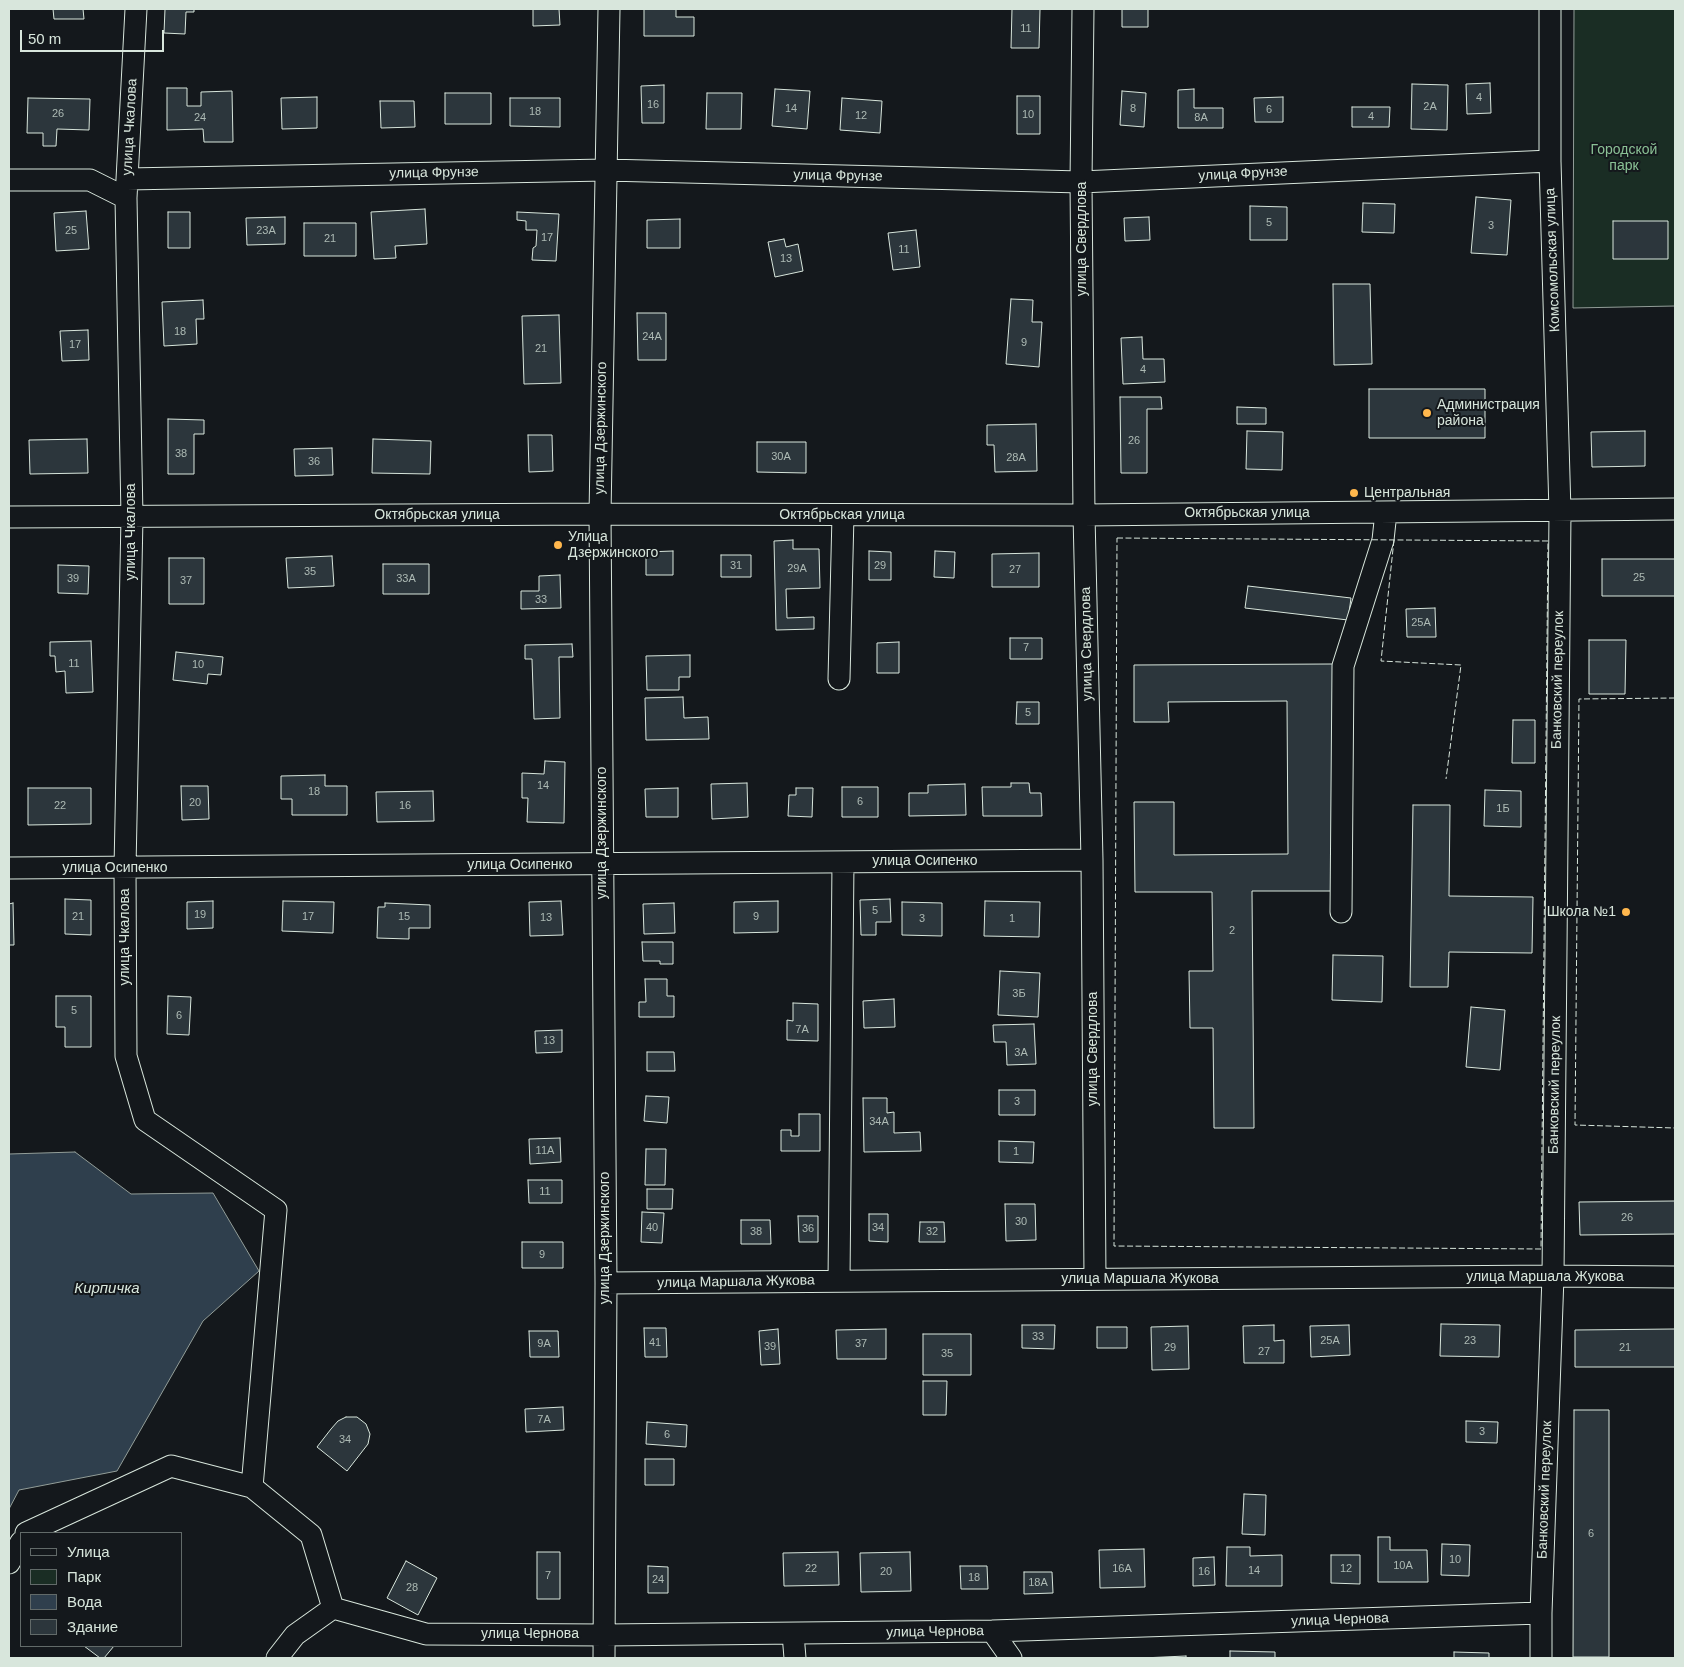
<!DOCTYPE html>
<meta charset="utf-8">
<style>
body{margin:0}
#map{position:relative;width:1684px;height:1667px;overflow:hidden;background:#14181c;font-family:Arial,sans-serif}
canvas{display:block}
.frame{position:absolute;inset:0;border:10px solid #d8e6dc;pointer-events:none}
.legend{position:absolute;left:20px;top:1532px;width:162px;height:115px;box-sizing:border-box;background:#14181c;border:1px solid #626a69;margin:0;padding:6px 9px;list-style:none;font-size:15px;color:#d8e6dc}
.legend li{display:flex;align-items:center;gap:10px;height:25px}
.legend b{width:25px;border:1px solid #626a69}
.scale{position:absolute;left:20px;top:30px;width:144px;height:22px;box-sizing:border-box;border:2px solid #d8e6dc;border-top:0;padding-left:6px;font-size:15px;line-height:18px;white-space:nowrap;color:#d8e6dc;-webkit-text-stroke:4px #14181c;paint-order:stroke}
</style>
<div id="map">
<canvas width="1684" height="1667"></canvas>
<div class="frame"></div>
<ul class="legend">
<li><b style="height:6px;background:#14181c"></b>Улица</li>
<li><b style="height:14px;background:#1a2d24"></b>Парк</li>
<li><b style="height:14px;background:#2f3f4d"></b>Вода</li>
<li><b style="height:14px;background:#2c363c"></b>Здание</li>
</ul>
<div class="scale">50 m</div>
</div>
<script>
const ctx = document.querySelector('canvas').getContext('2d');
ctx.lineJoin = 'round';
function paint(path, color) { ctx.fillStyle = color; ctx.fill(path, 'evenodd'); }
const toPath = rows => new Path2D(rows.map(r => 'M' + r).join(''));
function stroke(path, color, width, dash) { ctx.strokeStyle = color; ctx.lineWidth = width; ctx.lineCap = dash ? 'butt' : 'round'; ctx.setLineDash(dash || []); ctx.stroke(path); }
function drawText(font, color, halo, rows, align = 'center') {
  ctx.font = font + ' Arial,sans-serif'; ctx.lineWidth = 4; ctx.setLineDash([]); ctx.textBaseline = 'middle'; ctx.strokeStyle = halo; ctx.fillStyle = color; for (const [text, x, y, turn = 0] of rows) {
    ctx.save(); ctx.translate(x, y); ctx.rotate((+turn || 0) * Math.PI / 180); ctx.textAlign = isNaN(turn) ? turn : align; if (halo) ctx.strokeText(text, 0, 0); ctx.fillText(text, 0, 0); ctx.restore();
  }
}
const green = toPath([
 [1574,9,1675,9,1675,306,1573,308,1574,9]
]);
const water = toPath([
 [75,1152,131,1194,213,1193,259,1271,203,1321,117,1471,19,1490,9,1509,9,1154,75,1152]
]);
const building = toPath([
 [53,9,83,9,84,19,54,19,53,9],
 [165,9,194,9,194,12,186,12,185,34,164,33,165,9],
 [533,9,559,9,560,25,533,26,533,9],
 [644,9,676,9,676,17,694,17,694,36,644,36,644,9],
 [1012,9,1040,9,1039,48,1011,48,1012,9],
 [1122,9,1148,9,1148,27,1122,27,1122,9],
 [1490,83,1491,113,1467,114,1466,84,1490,83],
 [1412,84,1448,85,1447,130,1411,129,1412,84],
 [664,85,664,123,642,123,641,86,664,85],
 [167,88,187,88,187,106,201,106,201,92,232,91,233,142,204,142,203,129,167,130,167,88],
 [775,89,810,91,807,129,772,126,775,89],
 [1194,89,1194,108,1223,108,1223,128,1178,128,1178,90,1194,89],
 [1122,91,1146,93,1144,127,1120,125,1122,91],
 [445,93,491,93,491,124,445,124,445,93],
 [707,93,742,93,741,129,706,129,707,93],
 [1017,96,1040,96,1040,134,1017,134,1017,96],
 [317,97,317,128,282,129,281,98,317,97],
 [1283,97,1283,122,1255,122,1254,98,1283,97],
 [28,98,90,99,89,130,57,129,56,146,43,146,43,133,27,133,28,98],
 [510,98,560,98,560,127,510,126,510,98],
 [842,98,882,101,880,133,840,130,842,98],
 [380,101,414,101,415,127,381,128,380,101],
 [1352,107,1390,107,1389,127,1352,127,1352,107],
 [1476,197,1511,200,1507,255,1471,253,1476,197],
 [1363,203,1395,204,1394,233,1362,232,1363,203],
 [1250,206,1287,207,1287,240,1250,240,1250,206],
 [425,209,427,244,395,246,396,258,374,259,371,212,425,209],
 [86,211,89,249,56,251,54,213,86,211],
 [168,212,190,212,190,248,168,248,168,212],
 [517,212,559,214,556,261,532,260,533,248,536,246,537,230,526,230,526,221,517,220,517,212],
 [285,217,285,244,247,245,246,218,285,217],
 [1149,217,1150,240,1125,241,1124,218,1149,217],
 [680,219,680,248,647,248,647,220,680,219],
 [1613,221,1668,221,1668,259,1613,259,1613,221],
 [304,223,356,223,356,256,304,256,304,223],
 [916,230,920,267,893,270,888,233,916,230],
 [784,239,786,247,798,244,803,271,775,277,768,242,784,239],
 [1333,284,1370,284,1372,364,1334,365,1333,284],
 [1011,299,1033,300,1032,322,1042,322,1039,367,1006,364,1011,299],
 [203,300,204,319,196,319,197,344,164,346,162,302,203,300],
 [637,313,666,313,666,360,638,360,637,313],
 [559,315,561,383,524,384,522,316,559,315],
 [88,330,89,360,62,361,60,331,88,330],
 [1142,337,1143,359,1164,359,1165,382,1123,384,1121,338,1142,337],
 [1369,389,1485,389,1485,438,1369,438,1369,389],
 [1120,397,1161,397,1162,409,1147,409,1147,473,1121,473,1120,397],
 [1237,407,1266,408,1266,424,1237,424,1237,407],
 [168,419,204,420,204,434,194,434,194,474,168,474,168,419],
 [1036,424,1037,471,995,472,994,445,987,445,987,425,1036,424],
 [1247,431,1283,432,1282,470,1246,469,1247,431],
 [1645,431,1645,466,1592,467,1591,432,1645,431],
 [528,435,552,435,553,471,529,472,528,435],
 [87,439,88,473,30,474,29,440,87,439],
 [373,439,431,441,430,474,372,473,373,439],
 [757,442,806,442,806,473,757,472,757,442],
 [332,448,333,475,295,476,294,449,332,448],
 [793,540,793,549,819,549,820,588,786,589,787,618,814,617,814,629,776,630,774,541,793,540],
 [673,551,673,575,646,575,646,552,673,551],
 [869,551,891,552,891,580,869,580,869,551],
 [935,551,955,552,954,578,934,577,935,551],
 [1039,553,1039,587,992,587,992,554,1039,553],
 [721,555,751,555,751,577,721,577,721,555],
 [332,556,334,586,288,588,286,558,332,556],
 [169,558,204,558,204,604,169,604,169,558],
 [1602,559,1675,559,1675,596,1602,596,1602,559],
 [383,564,429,564,429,594,383,594,383,564],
 [58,565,89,566,88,594,58,593,58,565],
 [560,575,561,608,521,609,521,591,539,591,539,576,560,575],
 [1248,586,1351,598,1348,620,1245,608,1248,586],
 [1435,608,1436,637,1407,637,1406,609,1435,608],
 [1010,638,1042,638,1042,659,1010,659,1010,638],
 [1589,640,1626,640,1625,694,1589,694,1589,640],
 [91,641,93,692,66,693,65,671,56,672,55,656,50,656,50,642,91,641],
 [899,642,899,673,877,673,877,643,899,642],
 [572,644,573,657,559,657,560,718,534,719,532,659,525,659,525,645,572,644],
 [176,652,223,657,221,675,208,674,207,684,173,680,176,652],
 [690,655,690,677,679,677,679,690,647,690,646,656,690,655],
 [1333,664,1334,891,1252,891,1254,1128,1214,1128,1213,1028,1190,1028,1189,971,1213,971,1212,892,1135,892,1134,802,1174,802,1174,855,1288,854,1287,701,1168,702,1169,722,1134,722,1134,665,1333,664],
 [683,697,684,718,708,717,709,739,646,740,645,698,683,697],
 [1017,702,1039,702,1039,724,1016,724,1017,702],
 [1513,720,1535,720,1535,763,1512,763,1513,720],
 [545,761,565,762,564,823,527,822,528,798,522,798,522,773,544,774,545,761],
 [325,775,325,786,347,786,347,815,292,815,292,799,281,799,281,776,325,775],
 [747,783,748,817,712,819,711,784,747,783],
 [1011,783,1029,783,1030,793,1041,793,1042,816,983,816,982,787,1011,787,1011,783],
 [965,784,966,815,909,816,909,793,928,793,928,785,965,784],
 [181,786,208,786,209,819,182,820,181,786],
 [842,787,878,787,878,817,842,817,842,787],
 [28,788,91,788,91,824,28,825,28,788],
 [678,788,678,817,646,817,645,789,678,788],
 [796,788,813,788,812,817,788,816,789,795,796,795,796,788],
 [1485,790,1521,791,1521,827,1484,826,1485,790],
 [433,791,434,821,377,822,376,792,433,791],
 [1413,805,1450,805,1449,896,1533,897,1532,953,1449,952,1448,987,1410,987,1413,805],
 [65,899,91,900,91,935,65,934,65,899],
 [890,899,891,922,876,922,876,935,861,935,860,900,890,899],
 [213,901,213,928,187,929,187,902,213,901],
 [283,901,334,902,333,933,282,931,283,901],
 [561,901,563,935,530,936,529,902,561,901],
 [778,901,778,932,734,933,734,902,778,901],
 [985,901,1040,902,1039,937,984,936,985,901],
 [902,902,942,903,942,936,902,935,902,902],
 [13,903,14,945,9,945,9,904,13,903],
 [385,903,430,905,430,928,409,928,409,939,377,938,378,907,385,907,385,903],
 [674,903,675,933,644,934,643,904,674,903],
 [642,942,673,942,673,964,660,964,660,961,643,961,642,942],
 [1333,955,1383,956,1382,1002,1332,1000,1333,955],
 [1000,971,1040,973,1038,1017,998,1015,1000,971],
 [645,979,667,979,667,996,674,996,674,1017,639,1017,639,1002,646,1002,645,979],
 [56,996,91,996,91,1047,65,1047,65,1027,56,1027,56,996],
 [168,996,191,997,189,1035,167,1034,168,996],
 [894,999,895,1027,864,1028,863,1001,894,999],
 [793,1003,818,1004,818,1041,787,1040,787,1020,793,1021,793,1003],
 [1471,1007,1505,1010,1500,1070,1466,1067,1471,1007],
 [1034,1024,1036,1064,1007,1065,1006,1042,994,1042,993,1025,1034,1024],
 [562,1030,562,1052,536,1053,535,1031,562,1030],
 [647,1052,674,1052,675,1071,647,1071,647,1052],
 [999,1090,1035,1090,1035,1115,999,1115,999,1090],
 [646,1096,669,1097,667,1123,644,1121,646,1096],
 [863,1098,887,1098,887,1113,894,1112,894,1133,920,1132,921,1151,864,1152,863,1098],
 [799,1114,820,1114,820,1151,781,1151,781,1130,791,1130,791,1136,799,1136,799,1114],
 [560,1138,561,1162,530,1164,529,1139,560,1138],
 [999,1141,1034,1142,1033,1163,999,1162,999,1141],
 [646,1149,666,1149,665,1185,645,1185,646,1149],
 [528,1180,562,1180,562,1203,529,1203,528,1180],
 [647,1189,673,1189,672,1209,647,1209,647,1189],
 [1675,1201,1675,1234,1580,1235,1579,1202,1675,1201],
 [1005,1204,1035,1204,1036,1240,1006,1241,1005,1204],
 [642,1212,664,1213,662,1243,641,1242,642,1212],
 [869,1214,888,1214,888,1242,869,1241,869,1214],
 [798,1216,818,1216,818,1242,799,1242,798,1216],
 [741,1220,770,1220,771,1244,741,1244,741,1220],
 [920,1222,944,1222,945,1242,919,1242,920,1222],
 [522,1242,563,1242,563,1268,522,1268,522,1242],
 [1441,1324,1500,1325,1499,1357,1440,1356,1441,1324],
 [1022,1325,1055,1325,1054,1349,1022,1348,1022,1325],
 [1274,1325,1274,1341,1284,1340,1284,1363,1244,1363,1243,1326,1274,1325],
 [1349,1325,1350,1355,1311,1357,1310,1326,1349,1325],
 [1188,1326,1189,1369,1152,1370,1151,1327,1188,1326],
 [1097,1327,1127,1327,1127,1348,1097,1348,1097,1327],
 [644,1328,666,1328,667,1357,645,1357,644,1328],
 [778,1329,780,1364,761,1365,759,1331,778,1329],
 [886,1329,886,1359,837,1359,836,1330,886,1329],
 [1675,1329,1675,1367,1575,1367,1575,1330,1675,1329],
 [529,1331,558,1331,559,1357,530,1357,529,1331],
 [923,1334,971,1334,971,1375,923,1375,923,1334],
 [923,1381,947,1381,946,1415,923,1415,923,1381],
 [563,1407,564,1430,526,1432,525,1409,563,1407],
 [1574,1410,1609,1410,1609,1657,1573,1657,1574,1410],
 [346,1417,357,1417,366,1424,370,1434,368,1444,347,1471,317,1447,331,1429,338,1421,346,1417],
 [1466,1421,1498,1422,1497,1443,1466,1442,1466,1421],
 [647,1422,687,1425,686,1447,646,1444,647,1422],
 [645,1459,674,1459,674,1485,645,1485,645,1459],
 [1244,1494,1266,1495,1265,1535,1242,1534,1244,1494],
 [1378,1537,1390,1537,1390,1550,1427,1550,1428,1582,1378,1582,1378,1537],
 [1442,1544,1470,1545,1469,1576,1441,1575,1442,1544],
 [1227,1547,1250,1547,1250,1556,1282,1555,1282,1586,1226,1586,1227,1547],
 [1144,1549,1145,1587,1100,1588,1099,1550,1144,1549],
 [537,1552,560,1552,560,1599,537,1599,537,1552],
 [838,1552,839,1585,784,1586,783,1553,838,1552],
 [910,1552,911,1591,861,1592,860,1553,910,1552],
 [1331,1555,1360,1555,1360,1584,1331,1583,1331,1555],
 [1214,1557,1215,1585,1193,1586,1193,1558,1214,1557],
 [406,1561,437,1578,418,1615,387,1598,406,1561],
 [648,1566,668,1567,668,1593,648,1593,648,1566],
 [960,1566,987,1566,988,1589,961,1589,960,1566],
 [1024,1572,1052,1572,1053,1593,1024,1594,1024,1572],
 [84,1646,114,1646,104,1658,100,1658,84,1646],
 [1230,1651,1275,1652,1275,1658,1230,1658,1230,1651],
 [1454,1652,1489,1653,1489,1658,1454,1658,1454,1652],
 [1186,1656,1186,1658,1142,1658,1186,1656]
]);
const minor = toPath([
 [136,9,126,198,132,517,125,868,126,1056,145,1120,276,1210,252,1487],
 [1083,9,1081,182,1084,515,1092,860,1095,1279],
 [127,179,606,170,1081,182,1550,161],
 [9,180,90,180,126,198],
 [9,517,600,514,1084,515,1675,509],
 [839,679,843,515],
 [9,868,1092,860],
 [1341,912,1343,666,1383,540,1386,512],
 [839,1281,843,862],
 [606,1283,1553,1276,1675,1277],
 [26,1533,171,1466,252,1487,311,1535,333,1608],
 [9,1563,21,1542],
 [333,1608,426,1634,605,1635,992,1631,1541,1613],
 [992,1631,1011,1658],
 [793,1634,795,1658],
 [277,1658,295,1635,333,1608],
 [604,1658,606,1283,600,514,609,9],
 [1541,1658,1541,1613,1553,1276,1560,512,1550,161,1550,9]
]);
const fence = toPath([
 [1117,538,1548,541,1541,1249,1114,1246,1117,538],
 [1394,540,1381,661,1461,665,1446,779],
 [1675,698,1579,699,1575,1125,1675,1128]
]);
const markers = [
 [1427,413,5,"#ffb74d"],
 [1354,493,5,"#ffb74d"],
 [558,545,5,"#ffb74d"],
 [1626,912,5,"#ffb74d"]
];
const numberNames = [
 ["11",1026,29],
 ["4",1479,98],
 ["16",653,105],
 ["2А",1430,107],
 ["14",791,109],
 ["8",1133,109],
 ["6",1269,110],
 ["18",535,112],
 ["26",58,114],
 ["10",1028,115],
 ["12",861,116],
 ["4",1371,117],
 ["24",200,118],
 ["8А",1201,118],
 ["5",1269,223],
 ["3",1491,226],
 ["25",71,231],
 ["23А",266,231],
 ["17",547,238],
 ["21",330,239],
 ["11",904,250],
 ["13",786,259],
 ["18",180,332],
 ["24А",652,337],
 ["9",1024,343],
 ["17",75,345],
 ["21",541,349],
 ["4",1143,370],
 ["26",1134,441],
 ["38",181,454],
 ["30А",781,457],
 ["28А",1016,458],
 ["36",314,462],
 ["31",736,566],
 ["29",880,566],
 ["29А",797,569],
 ["27",1015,570],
 ["35",310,572],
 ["25",1639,578],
 ["39",73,579],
 ["33А",406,579],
 ["37",186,581],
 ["33",541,600],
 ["25А",1421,623],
 ["7",1026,648],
 ["11",74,664],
 ["10",198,665],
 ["5",1028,713],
 ["14",543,786],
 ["18",314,792],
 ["6",860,802],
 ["20",195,803],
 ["22",60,806],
 ["16",405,806],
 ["1Б",1503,809],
 ["5",875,911],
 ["19",200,915],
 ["21",78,917],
 ["17",308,917],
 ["15",404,917],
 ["9",756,917],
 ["13",546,918],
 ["3",922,919],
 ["1",1012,919],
 ["2",1232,931],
 ["3Б",1019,994],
 ["5",74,1011],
 ["6",179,1016],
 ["7А",802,1030],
 ["13",549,1041],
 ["3А",1021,1053],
 ["3",1017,1102],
 ["34А",879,1122],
 ["11А",545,1151],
 ["1",1016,1152],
 ["11",545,1192],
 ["26",1627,1218],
 ["30",1021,1222],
 ["40",652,1228],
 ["34",878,1228],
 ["36",808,1229],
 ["38",756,1232],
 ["32",932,1232],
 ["9",542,1255],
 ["33",1038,1337],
 ["25А",1330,1341],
 ["23",1470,1341],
 ["41",655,1343],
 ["9А",544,1344],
 ["37",861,1344],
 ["39",770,1347],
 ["29",1170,1348],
 ["21",1625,1348],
 ["27",1264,1352],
 ["35",947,1354],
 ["7А",544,1420],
 ["3",1482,1432],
 ["6",667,1435],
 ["34",345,1440],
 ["6",1591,1534],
 ["10",1455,1560],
 ["10А",1403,1566],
 ["22",811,1569],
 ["16А",1122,1569],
 ["12",1346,1569],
 ["14",1254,1571],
 ["20",886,1572],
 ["16",1204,1572],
 ["7",548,1576],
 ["18",974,1578],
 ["24",658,1580],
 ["18А",1038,1583],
 ["28",412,1588]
];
const streetNames = [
 ["улица Чкалова",130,127,-87],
 ["улица Фрунзе",434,173,-1],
 ["улица Фрунзе",1243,174,-3],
 ["улица Фрунзе",838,176,1],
 ["улица Свердлова",1082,239,-90],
 ["Комсомольская улица",1553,260,-92],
 ["улица Дзержинского",601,428,-89],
 ["Октябрьская улица",1247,513],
 ["Октябрьская улица",437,515],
 ["Октябрьская улица",842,515],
 ["улица Чкалова",131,532,-90],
 ["улица Свердлова",1087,644,-91],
 ["Банковский переулок",1558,680,-89],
 ["улица Дзержинского",602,833,-90],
 ["улица Осипенко",925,861],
 ["улица Осипенко",520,865],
 ["улица Осипенко",115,868],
 ["улица Чкалова",125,937,-90],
 ["улица Свердлова",1093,1049,-90],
 ["Банковский переулок",1555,1085,-89],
 ["улица Дзержинского",605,1238,-90],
 ["улица Маршала Жукова",1545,1277],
 ["улица Маршала Жукова",1140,1279],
 ["улица Маршала Жукова",736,1282,-1],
 ["Банковский переулок",1545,1490,-88],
 ["улица Чернова",1340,1620,-2],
 ["улица Чернова",935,1632,-1],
 ["улица Чернова",530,1634]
];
const parkNames = [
 ["Городской",1624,150],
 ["парк",1624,166]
];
const poiNames = [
 ["Администрация",1437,405],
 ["района",1437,421],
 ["Центральная",1364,493],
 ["Улица",568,537],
 ["Дзержинского",568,553],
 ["Школа №1",1616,912,"right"]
];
const waterNames = [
 ["Кирпичка",107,1289]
];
paint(green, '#1a2d24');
stroke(green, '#939e99', 1);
paint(water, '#2f3f4d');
stroke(water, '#939e99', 1);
paint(building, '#2c363c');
stroke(building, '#d8e6dc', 1);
stroke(minor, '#d8e6dc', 23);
stroke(minor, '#14181c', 21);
stroke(fence, '#d8e6dc', 1, [6, 2.5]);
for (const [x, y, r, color] of markers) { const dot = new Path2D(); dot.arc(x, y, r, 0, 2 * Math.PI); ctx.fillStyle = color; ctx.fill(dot); stroke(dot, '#14181c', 2); }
drawText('11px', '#adbab4', null, numberNames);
drawText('14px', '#d8e6dc', '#14181c', streetNames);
drawText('14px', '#8ac095', '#14181c', parkNames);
drawText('14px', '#d8e6dc', '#14181c', poiNames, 'left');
drawText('italic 15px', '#d8e6dc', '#14181c', waterNames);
</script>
